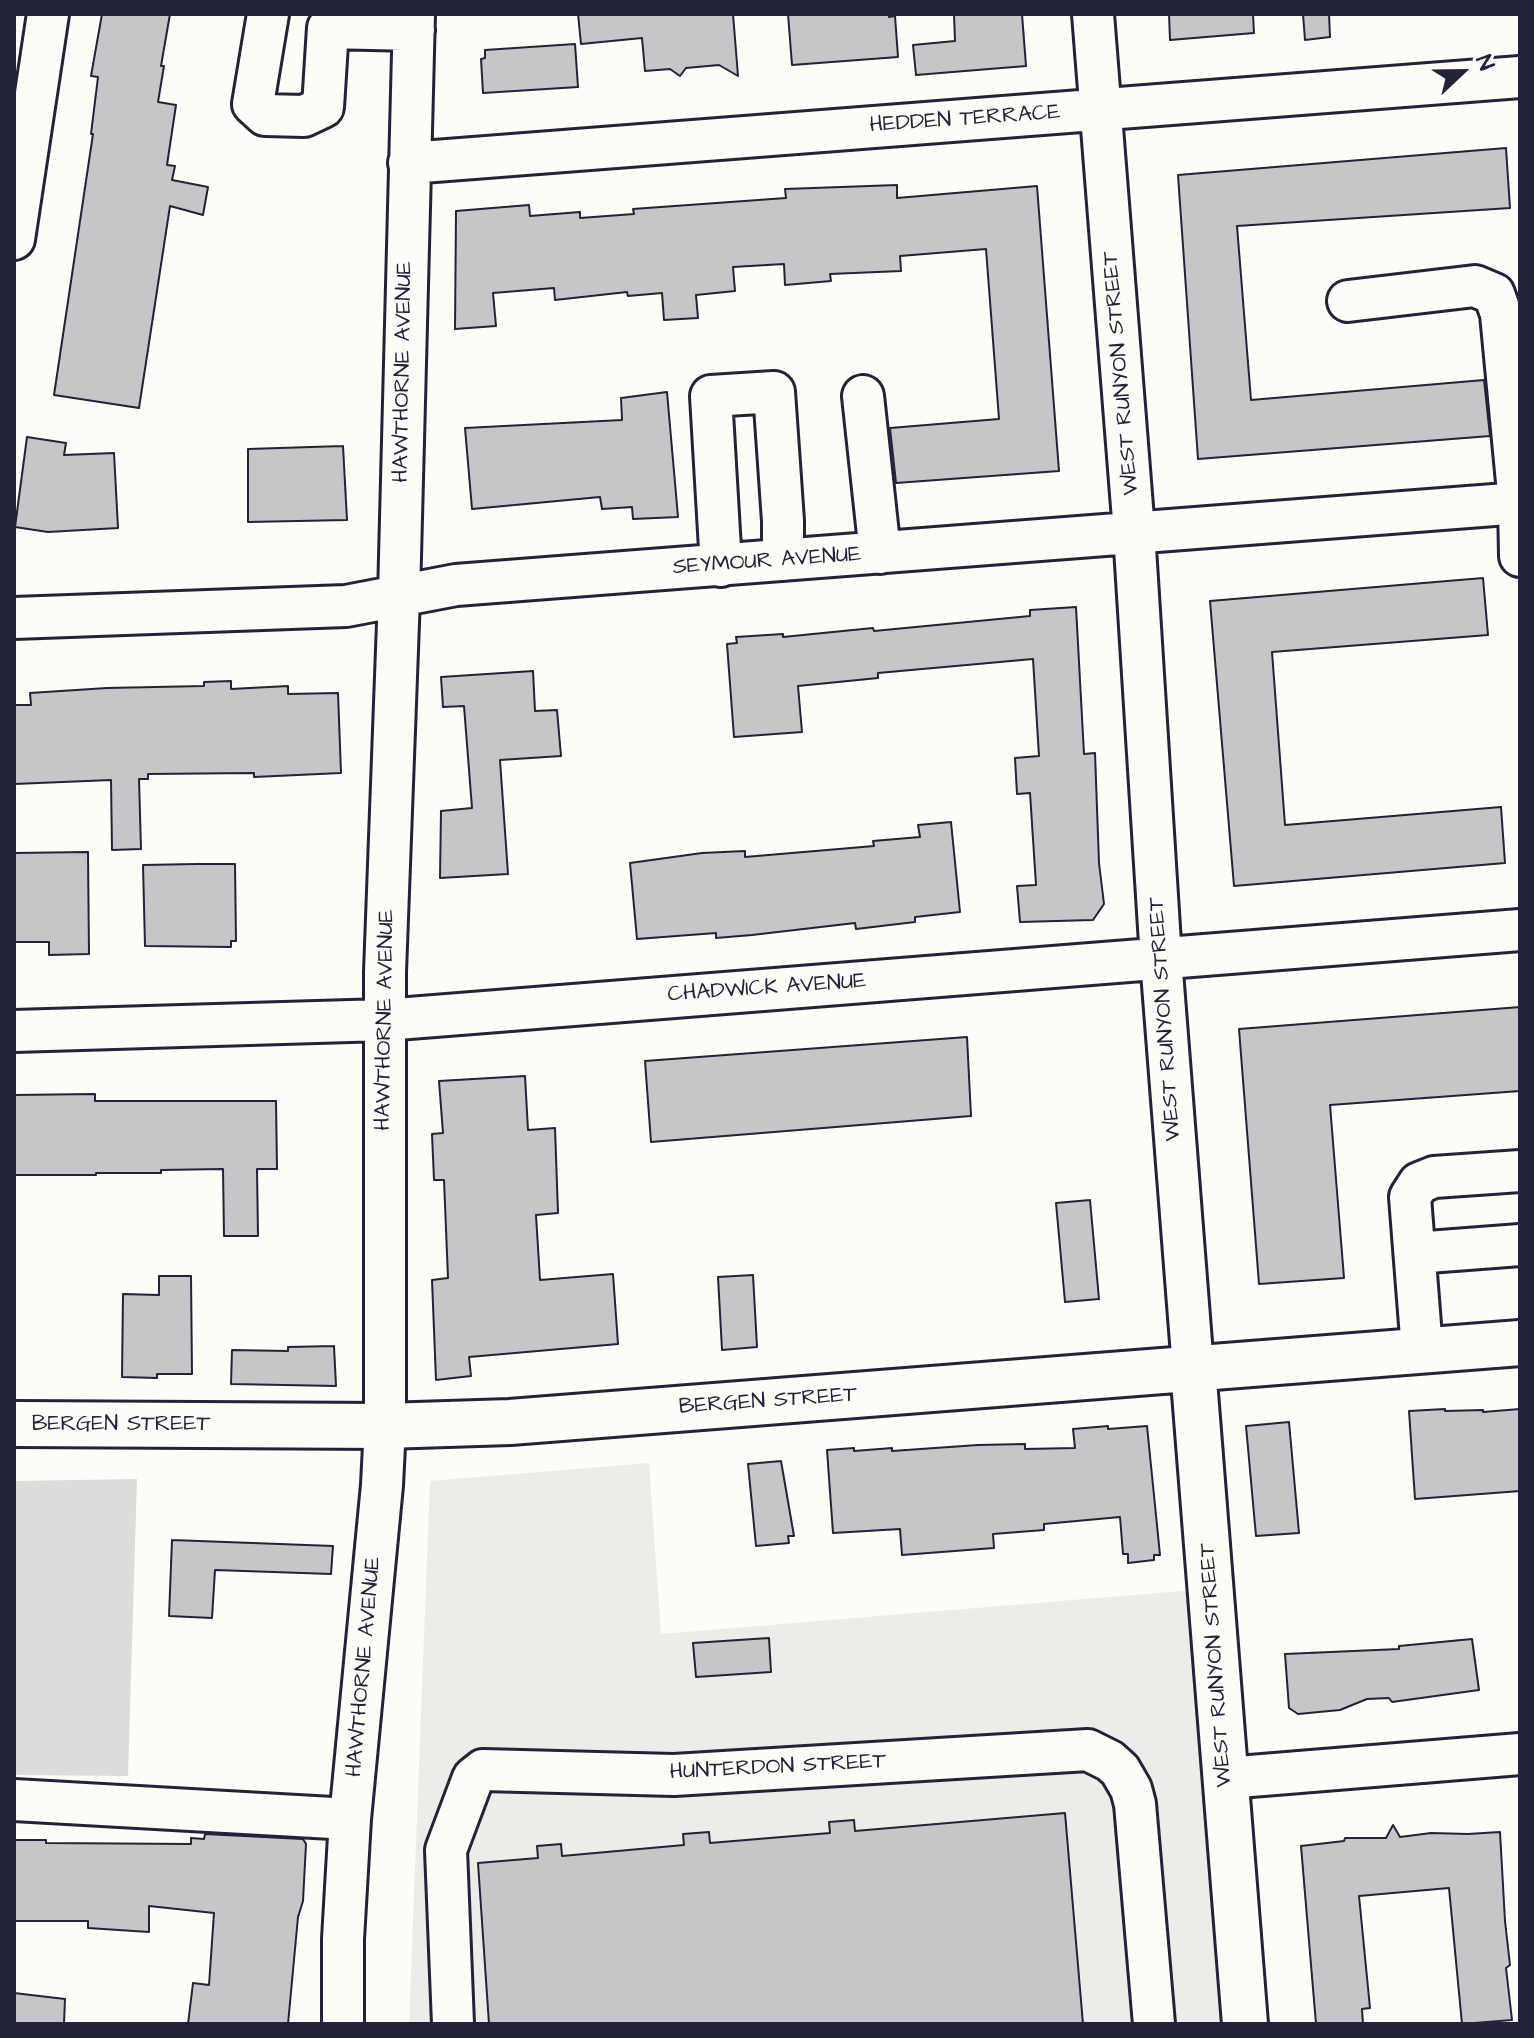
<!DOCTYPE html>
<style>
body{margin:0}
#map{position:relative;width:1534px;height:2038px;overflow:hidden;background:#fdfcf7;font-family:"Architects Daughter",sans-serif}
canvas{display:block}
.frame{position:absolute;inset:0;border:16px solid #22223b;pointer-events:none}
.north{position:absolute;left:1422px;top:32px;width:80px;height:80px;-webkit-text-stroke:6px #fdfcf7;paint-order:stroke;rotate:68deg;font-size:22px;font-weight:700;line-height:32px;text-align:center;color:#22223b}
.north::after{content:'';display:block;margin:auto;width:28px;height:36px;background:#22223b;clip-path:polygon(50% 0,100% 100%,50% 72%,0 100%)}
</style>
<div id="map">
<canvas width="1534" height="2038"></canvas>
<div class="frame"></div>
<div class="north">N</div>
</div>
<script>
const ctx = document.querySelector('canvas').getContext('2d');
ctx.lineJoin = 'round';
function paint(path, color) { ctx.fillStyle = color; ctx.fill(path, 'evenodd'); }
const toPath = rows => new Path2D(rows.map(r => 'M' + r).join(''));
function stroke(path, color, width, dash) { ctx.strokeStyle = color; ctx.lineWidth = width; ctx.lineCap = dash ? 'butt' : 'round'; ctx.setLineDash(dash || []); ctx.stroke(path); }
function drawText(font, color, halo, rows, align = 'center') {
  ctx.font = font + ' "Architects Daughter",sans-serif'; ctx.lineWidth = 7; ctx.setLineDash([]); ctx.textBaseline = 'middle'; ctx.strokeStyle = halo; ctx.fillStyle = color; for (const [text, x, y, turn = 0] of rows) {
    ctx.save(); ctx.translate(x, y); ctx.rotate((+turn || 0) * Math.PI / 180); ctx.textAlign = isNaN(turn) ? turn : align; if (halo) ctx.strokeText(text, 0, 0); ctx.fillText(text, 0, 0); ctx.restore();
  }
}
const built = toPath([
 [649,1463,661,1634,1194,1590,1223,2024,409,2024,430,1481]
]);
const green = toPath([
 [137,1479,128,1776,14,1775,14,1481]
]);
const building = toPath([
 [102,14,170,14,161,66,164,66,158,102,176,105,167,165,175,166,172,180,208,187,203,215,170,206,139,408,54,395,93,134,91,134,98,77,91,76,102,14],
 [578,14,733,14,738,76,719,65,686,68,680,76,670,69,645,71,642,38,581,44,578,14],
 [788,14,889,14,889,17,895,16,898,57,792,65,788,14],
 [954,14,1022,14,1026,66,916,75,913,45,955,41,954,14],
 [1169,14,1253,14,1254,33,1170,40,1169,14],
 [1303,14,1329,14,1330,37,1305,40,1303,14],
 [575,44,578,87,483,93,481,59,485,58,485,50,575,44],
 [1506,148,1510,208,1237,226,1251,400,1484,380,1490,436,1198,459,1178,175,1506,148],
 [897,185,897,198,1037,186,1059,471,896,483,890,428,999,419,986,249,900,256,901,271,830,274,831,281,785,285,784,264,733,267,735,291,696,295,698,318,664,320,662,293,628,296,627,292,555,300,554,288,493,293,496,326,455,329,456,211,529,205,530,216,580,212,580,218,634,214,633,209,786,198,785,189,897,185],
 [667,392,678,517,633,519,632,507,602,509,600,497,472,509,465,428,622,420,621,398,667,392],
 [27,437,66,443,64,455,114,453,118,528,48,532,15,527,27,437],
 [343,446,347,520,248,522,248,449,343,446],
 [1483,578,1488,635,1272,652,1285,825,1501,807,1505,863,1234,886,1210,601,1483,578],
 [1076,607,1084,754,1095,753,1099,863,1104,904,1093,920,1020,922,1017,886,1036,885,1030,793,1017,794,1015,758,1039,756,1033,659,878,673,878,678,798,686,802,732,734,737,727,644,737,643,736,637,783,634,783,637,873,628,874,631,1030,616,1030,610,1076,607],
 [533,671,535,711,557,710,561,756,500,760,508,874,440,878,441,811,472,808,464,706,443,707,441,677,533,671],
 [231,681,231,689,288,686,288,694,338,693,341,773,254,777,254,773,148,774,148,779,139,779,141,849,112,850,111,780,14,784,14,705,31,705,30,693,107,688,204,686,204,682,231,681],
 [951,822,960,912,915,917,915,922,856,929,855,923,752,935,716,938,716,933,637,939,630,863,702,853,745,851,745,857,874,846,873,841,920,837,918,825,951,822],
 [88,852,89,954,49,955,49,942,14,942,14,853,88,852],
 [197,864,235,864,236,941,231,941,231,947,145,946,143,865,197,864],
 [1520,1007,1520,1091,1330,1105,1344,1278,1259,1284,1239,1029,1520,1007],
 [967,1037,971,1116,651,1142,645,1061,967,1037],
 [525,1076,528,1130,555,1128,558,1213,536,1215,540,1280,613,1274,618,1344,469,1357,471,1376,436,1380,432,1280,448,1278,444,1180,434,1180,432,1134,443,1133,439,1081,525,1076],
 [95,1094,95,1101,276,1101,277,1169,257,1169,258,1236,224,1236,223,1169,161,1170,161,1173,96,1173,96,1175,14,1175,14,1095,95,1094],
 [1090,1200,1099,1299,1065,1302,1056,1203,1090,1200],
 [753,1275,757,1347,722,1350,718,1277,753,1275],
 [159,1276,191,1276,192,1374,157,1374,157,1378,122,1377,123,1294,159,1295,159,1276],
 [334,1346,336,1386,231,1384,232,1350,288,1351,288,1347,334,1346],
 [1445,1409,1445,1411,1483,1410,1483,1412,1520,1409,1520,1491,1415,1499,1409,1411,1445,1409],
 [1289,1422,1299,1533,1256,1536,1246,1426,1289,1422],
 [1108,1426,1108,1429,1147,1426,1160,1555,1154,1555,1154,1560,1128,1563,1128,1554,1123,1554,1120,1517,1044,1524,1044,1530,993,1534,994,1548,902,1555,900,1529,833,1533,827,1450,854,1448,854,1451,892,1448,892,1451,978,1445,1025,1444,1025,1449,1075,1448,1073,1429,1108,1426],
 [781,1461,794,1536,788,1536,789,1543,756,1546,748,1464,781,1461],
 [172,1540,333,1546,331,1574,215,1570,212,1618,169,1616,172,1540],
 [769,1638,771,1672,696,1677,693,1643,769,1638],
 [1472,1639,1479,1690,1392,1702,1389,1698,1367,1699,1340,1710,1298,1714,1289,1708,1285,1654,1399,1649,1399,1646,1472,1639],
 [1065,1813,1083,2024,489,2024,478,1863,538,1858,537,1846,561,1844,562,1856,684,1845,683,1834,709,1832,710,1843,830,1833,829,1822,854,1820,855,1831,1065,1813],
 [1393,1825,1400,1837,1431,1833,1468,1834,1500,1832,1505,1921,1510,1965,1506,1968,1512,2020,1462,2024,1449,1888,1359,1896,1370,2008,1362,2009,1363,2024,1316,2024,1301,1846,1344,1841,1345,1838,1386,1838,1393,1825],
 [205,1834,303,1839,306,1844,303,1901,298,1917,288,2024,188,2024,193,1983,209,1985,214,1913,149,1906,149,1932,88,1928,88,1921,14,1921,14,1840,46,1840,46,1843,191,1844,191,1838,204,1839,205,1834],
 [14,1993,65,1999,64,2024,14,2024,14,1993]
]);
const minor = toPath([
 [268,14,253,104,265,115,304,116,323,107,328,28,414,30],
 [1093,14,1134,532,1161,959,1193,1368],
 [409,163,1520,77],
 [14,239,48,14],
 [1348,301,1475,286,1494,294,1501,314,1519,503,1520,556],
 [863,396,880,553],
 [721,566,711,396,774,392,783,521,783,560],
 [14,618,346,606,456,585,1520,503],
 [14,1031,384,1020,1520,930],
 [1415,1253,1520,1245],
 [1422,1350,1410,1197,1419,1183,1434,1177,1520,1171],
 [1226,1778,1520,1754],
 [14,1800,350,1819],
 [343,2024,343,1939,350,1819,382,1485,385,1426,385,972,399,596,414,14],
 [453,2024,446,1850,473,1778,483,1770,674,1775,1088,1750,1110,1761,1120,1770,1131,1789,1135,1804,1154,2024]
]);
const major = toPath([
 [1193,1368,1245,2024],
 [14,1424,385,1426,510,1422,1520,1343]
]);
const streetNames = [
 ["HEDDEN TERRACE",965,120,-4],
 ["HAWTHORNE AVENUE",404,372,-89],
 ["WEST RUNYON STREET",1122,373,-95],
 ["SEYMOUR AVENUE",767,562,-4],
 ["CHADWICK AVENUE",767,989,-4],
 ["WEST RUNYON STREET",1166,1019,-94],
 ["HAWTHORNE AVENUE",386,1020,-89],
 ["BERGEN STREET",768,1402,-4],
 ["BERGEN STREET",121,1425],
 ["WEST RUNYON STREET",1217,1665,-94],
 ["HAWTHORNE AVENUE",365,1667,-85],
 ["HUNTERDON STREET",778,1768,-3]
];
paint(built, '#ecece9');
paint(green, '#dddcdb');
paint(building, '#c6c6c8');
stroke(building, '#22223b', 2);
stroke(minor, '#22223b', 46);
stroke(major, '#22223b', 50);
stroke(minor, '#fdfcf7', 40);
stroke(major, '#fdfcf7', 44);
drawText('22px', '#22223b', '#fdfcf7', streetNames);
</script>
